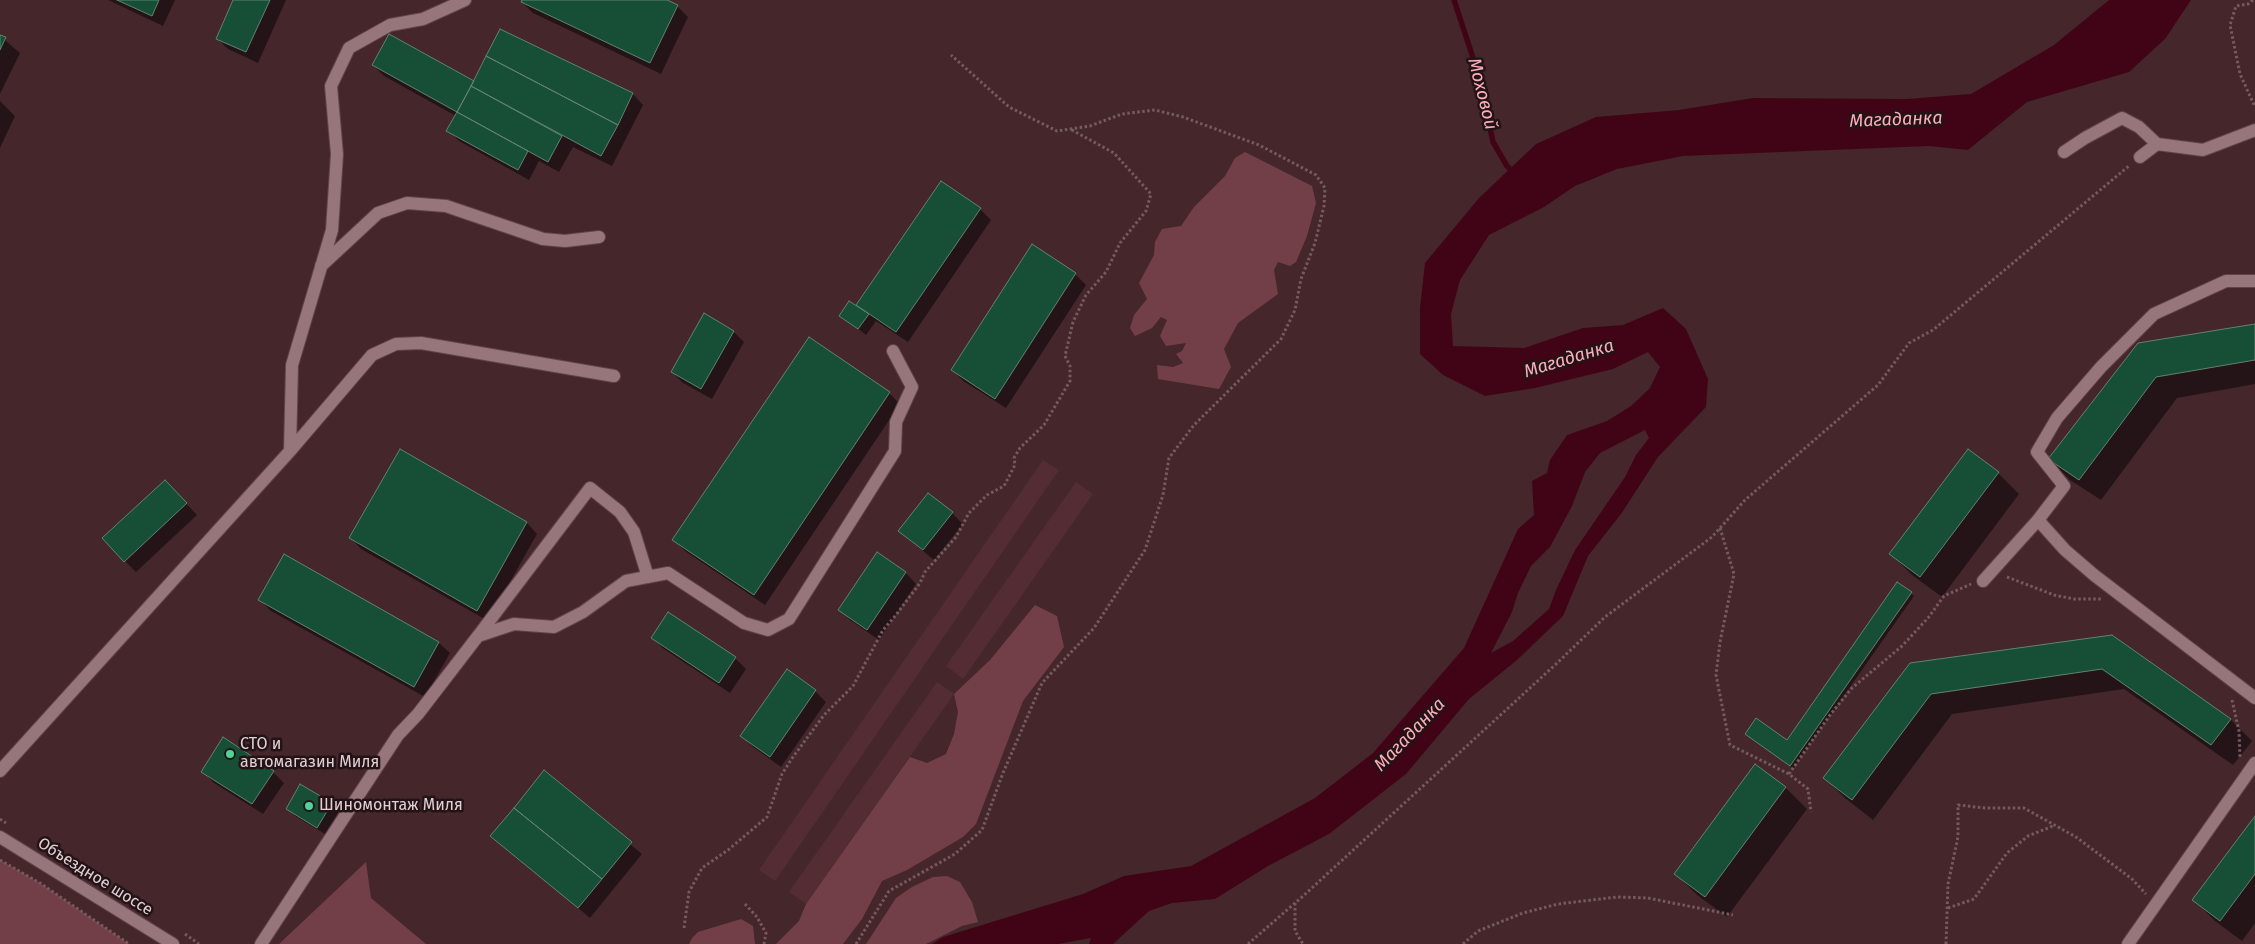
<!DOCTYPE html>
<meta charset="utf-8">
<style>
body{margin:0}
canvas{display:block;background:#44262b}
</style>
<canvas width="2255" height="944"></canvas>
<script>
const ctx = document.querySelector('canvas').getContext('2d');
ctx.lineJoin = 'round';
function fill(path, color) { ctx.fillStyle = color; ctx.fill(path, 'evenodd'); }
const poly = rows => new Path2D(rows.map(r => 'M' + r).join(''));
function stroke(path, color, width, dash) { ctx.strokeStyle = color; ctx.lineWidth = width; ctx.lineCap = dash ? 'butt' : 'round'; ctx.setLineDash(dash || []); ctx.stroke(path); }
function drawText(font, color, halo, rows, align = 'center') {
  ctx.font = font + ' "Fira Sans",sans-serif'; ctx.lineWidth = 5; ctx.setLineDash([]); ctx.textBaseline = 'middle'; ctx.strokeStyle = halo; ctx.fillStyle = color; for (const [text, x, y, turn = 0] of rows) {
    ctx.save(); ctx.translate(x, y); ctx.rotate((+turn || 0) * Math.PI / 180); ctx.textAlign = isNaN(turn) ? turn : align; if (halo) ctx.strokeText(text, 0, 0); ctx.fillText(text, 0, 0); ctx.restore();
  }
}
fill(poly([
 [1043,460,1059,470,775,881,759,870],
 [1076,482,1093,494,963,679,946,666],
 [937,682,954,694,806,904,789,892]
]), '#532d33');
fill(poly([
 [1245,152,1312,186,1316,203,1307,236,1296,262,1290,266,1278,262,1274,270,1278,294,1238,323,1224,349,1231,367,1219,389,1158,379,1157,365,1173,367,1183,363,1176,354,1182,351,1186,343,1166,346,1160,336,1167,320,1161,317,1152,328,1135,336,1130,328,1134,315,1147,299,1139,283,1154,255,1155,242,1162,229,1181,226,1194,207,1225,176,1235,158],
 [1035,605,1057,616,1064,647,1023,701,976,824,963,837,907,870,882,881,862,919,843,944,776,944,799,921,806,904,910,757,927,763,946,754,954,734,958,712,954,694,990,660],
 [0,860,40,883,129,944,0,944],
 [366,862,371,898,426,944,279,944],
 [947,876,960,882,972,902,978,922,962,926,926,944,866,944,896,898,912,887,933,877],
 [741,919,753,926,755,944,689,944,692,938,698,932]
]), '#723f48');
fill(poly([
 [2109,0,2191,0,2165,39,2129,72,2027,102,1968,150,1929,146,1683,156,1617,169,1575,186,1544,207,1489,235,1460,280,1451,314,1453,346,1524,348,1583,328,1623,325,1663,308,1686,329,1708,379,1706,407,1658,457,1621,514,1588,556,1563,616,1517,660,1469,699,1406,774,1329,834,1268,866,1215,899,1172,903,1149,911,1113,944,1089,944,1091,938,1058,944,932,944,943,937,1083,894,1124,876,1191,866,1315,798,1373,753,1464,648,1518,529,1534,515,1532,481,1547,473,1550,460,1567,435,1607,421,1631,406,1650,388,1660,367,1648,352,1613,369,1535,388,1485,396,1443,375,1420,354,1420,308,1425,263,1479,198,1536,144,1596,117,1679,110,1753,98,1907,99,1971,94,2054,45],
 [1645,430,1649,438,1636,455,1625,477,1575,550,1556,590,1549,609,1513,641,1491,653,1512,612,1518,593,1531,566,1550,547,1572,506,1585,472,1600,453]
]), '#410417');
fill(poly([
 [108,0,175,0,163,26],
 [235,0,286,0,258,63,228,49,217,38],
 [523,0,664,0,677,6,688,17,661,74,533,13,522,2],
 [0,36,20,53,0,94],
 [373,65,474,83,633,94,643,105,612,166,573,147,559,172,539,161,529,180,459,141,448,130,456,116,384,76],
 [0,101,15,116,0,148],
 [941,183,980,209,991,220,908,342,876,321,866,335,841,315,856,307],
 [1075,274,1086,285,1006,408,963,381,953,370],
 [2255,325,2255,384,2177,398,2101,500,2070,480,2049,459,2139,345],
 [734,332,744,342,712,399,683,383,672,372],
 [809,339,889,393,900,404,765,605,685,551,674,540],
 [400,451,527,523,537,534,488,621,361,549,351,538],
 [1998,473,2019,494,1942,597,1912,575,1891,554],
 [175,492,197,515,136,572,125,561],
 [952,513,963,524,934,560,899,531],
 [877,554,906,573,916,584,879,640,850,620,839,609],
 [1911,593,1914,596,1793,768,1750,737,1788,741],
 [260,600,439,643,450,653,425,697,271,611],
 [2111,636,2231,720,2252,741,2233,765,2124,689,1952,714,1873,820,1845,798,1824,777,1911,664],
 [653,638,735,658,746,669,730,693,664,649],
 [815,691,826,702,781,767,753,747,742,736],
 [1755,766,1786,788,1807,809,1727,917,1697,895,1676,874],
 [203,772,273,772,284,783,263,814,214,783],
 [544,772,642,854,590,918,492,836],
 [301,786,332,804,339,811,325,834,295,816,288,809],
 [2255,818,2255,923,2242,941,2215,921,2194,900]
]), '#0007');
stroke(poly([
 [1454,0,1479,76,1493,142,1507,166,1514,173]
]), '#410417', 5.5);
const building = poly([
 [117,0,159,0,152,16,117,0],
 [233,0,270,0,246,52,216,39,233,0],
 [522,0,667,0,678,5,650,63,521,2,522,0],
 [500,29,633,93,618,125,486,56,500,29],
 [389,34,474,81,457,112,372,65,389,34],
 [0,35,6,37,0,50,0,35],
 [486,56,618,125,601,156,471,86,486,56],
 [471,86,562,136,548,162,457,112,471,86],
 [457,112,528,151,518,170,446,131,457,112],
 [941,181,981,208,896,332,856,305,941,181],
 [1032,244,1076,273,995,399,951,370,1032,244],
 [849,301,869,314,858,329,839,316,849,301],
 [704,313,734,331,701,389,671,372,704,313],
 [2255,324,2255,360,2156,377,2079,480,2048,459,2138,343,2255,324],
 [809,337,890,392,754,595,672,540,809,337],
 [400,449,527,522,477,611,349,538,400,449],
 [1968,449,1999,472,1920,577,1889,554,1968,449],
 [165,480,187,503,124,562,102,538,165,480],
 [928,493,953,512,923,550,898,531,928,493],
 [877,552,906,572,867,630,838,610,877,552],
 [284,554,439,642,414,687,258,600,284,554],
 [1897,582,1912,592,1790,766,1745,734,1756,718,1787,740,1897,582],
 [668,612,736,657,719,683,651,638,668,612],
 [2112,635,2231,719,2211,745,2102,669,1931,694,1852,800,1823,778,1910,663,2112,635],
 [787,669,816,690,770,757,740,736,787,669],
 [223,737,274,771,252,804,201,772,223,737],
 [1755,764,1786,787,1705,897,1674,874,1755,764],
 [544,770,632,842,602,879,514,808,544,770],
 [300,784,332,803,317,828,286,809,300,784],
 [514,808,602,879,578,908,490,836,514,808],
 [2255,816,2255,874,2220,921,2192,900,2255,816]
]);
fill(building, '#174f36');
stroke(building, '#618271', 1);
const minor = poly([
 [2064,152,2085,138,2122,118,2139,127,2157,144],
 [2140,157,2157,144,2203,150,2255,130],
 [321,266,378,213,407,203,446,206,543,239,565,241,599,237],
 [290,451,292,365,332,230,337,154,331,86,349,48,390,25,423,19,465,0],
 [2038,520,2064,486,2037,452,2057,418,2101,367,2154,314,2226,281,2255,281],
 [1983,581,2038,520,2065,550,2094,575,2255,698],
 [478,636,590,488,620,512,634,532,648,577],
 [0,771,290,451,372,355,396,344,421,343,614,376],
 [0,837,173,944],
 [261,944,398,735,418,714,478,636,514,624,554,627,583,612,626,581,668,573,744,623,768,630,789,619,895,451,896,422,912,387,893,351],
 [2128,944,2255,763]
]);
stroke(minor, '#614449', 14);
stroke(poly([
 [2253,0,2248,4,2236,6,2230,25,2240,74,2255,107],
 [1720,528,1734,574,1720,642,1716,675,1730,745,1789,774,1808,789,1811,812],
 [2007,577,2054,595,2074,599,2102,599],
 [2232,700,2239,731,2240,758],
 [1789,774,1830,715,1852,688,1902,646,1928,618,1944,596,1971,584],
 [0,819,6,823],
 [0,860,40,883,129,944],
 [1295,903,1295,931,1303,944],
 [745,904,757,917,766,933,764,944],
 [1948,908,1974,899,2007,853,2028,836,2053,826],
 [684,928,689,892,702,868,728,850,767,817,782,774,793,757,824,715,853,686,883,630,896,615,920,583,925,572,956,537,969,513,987,495,1004,486,1015,465,1014,458,1020,448,1044,425,1070,381,1070,366,1065,356,1073,322,1086,295,1106,272,1120,243,1146,211,1151,194,1114,153,1070,129],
 [185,934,199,944],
 [856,944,889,891,955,854,982,830,1003,773,1042,683,1094,628,1145,550,1163,495,1169,458,1194,425,1281,339,1295,310,1301,279,1315,243,1324,206,1325,188,1316,175,1259,145,1183,117,1155,110,1122,114,1090,126,1057,131,1009,107,951,55],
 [1248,944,1302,897,1555,665,1605,617,1712,537,1745,500,1878,385,1909,343,1933,330,2130,165],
 [1463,944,1478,931,1523,913,1558,904,1617,897,1648,898,1733,915],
 [1946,944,1948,884,1958,837,1958,805,1985,808,2024,808,2076,837,2132,879,2146,894]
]), '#755a5f', 3, [2.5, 2.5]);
stroke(minor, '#97767b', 12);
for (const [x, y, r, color] of [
 [230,754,5,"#4fd398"],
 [309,806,5,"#4fd398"]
]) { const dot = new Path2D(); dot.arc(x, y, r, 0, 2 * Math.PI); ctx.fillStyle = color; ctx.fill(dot); stroke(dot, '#221416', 2); }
drawText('16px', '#e3cfd1', '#221416', [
 ["СТО и",240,745],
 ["автомагазин Миля",240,763],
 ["Шиномонтаж Миля",319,806]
], 'left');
drawText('16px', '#e3cfd1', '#221416', [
 ["Объездное шоссе",95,877,32]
]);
drawText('italic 18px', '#feacb9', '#221416', [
 ["Моховой",1482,94,76],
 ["Магаданка",1896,120,-2],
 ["Магаданка",1569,359,-17],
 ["Магаданка",1410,735,-46]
]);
</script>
